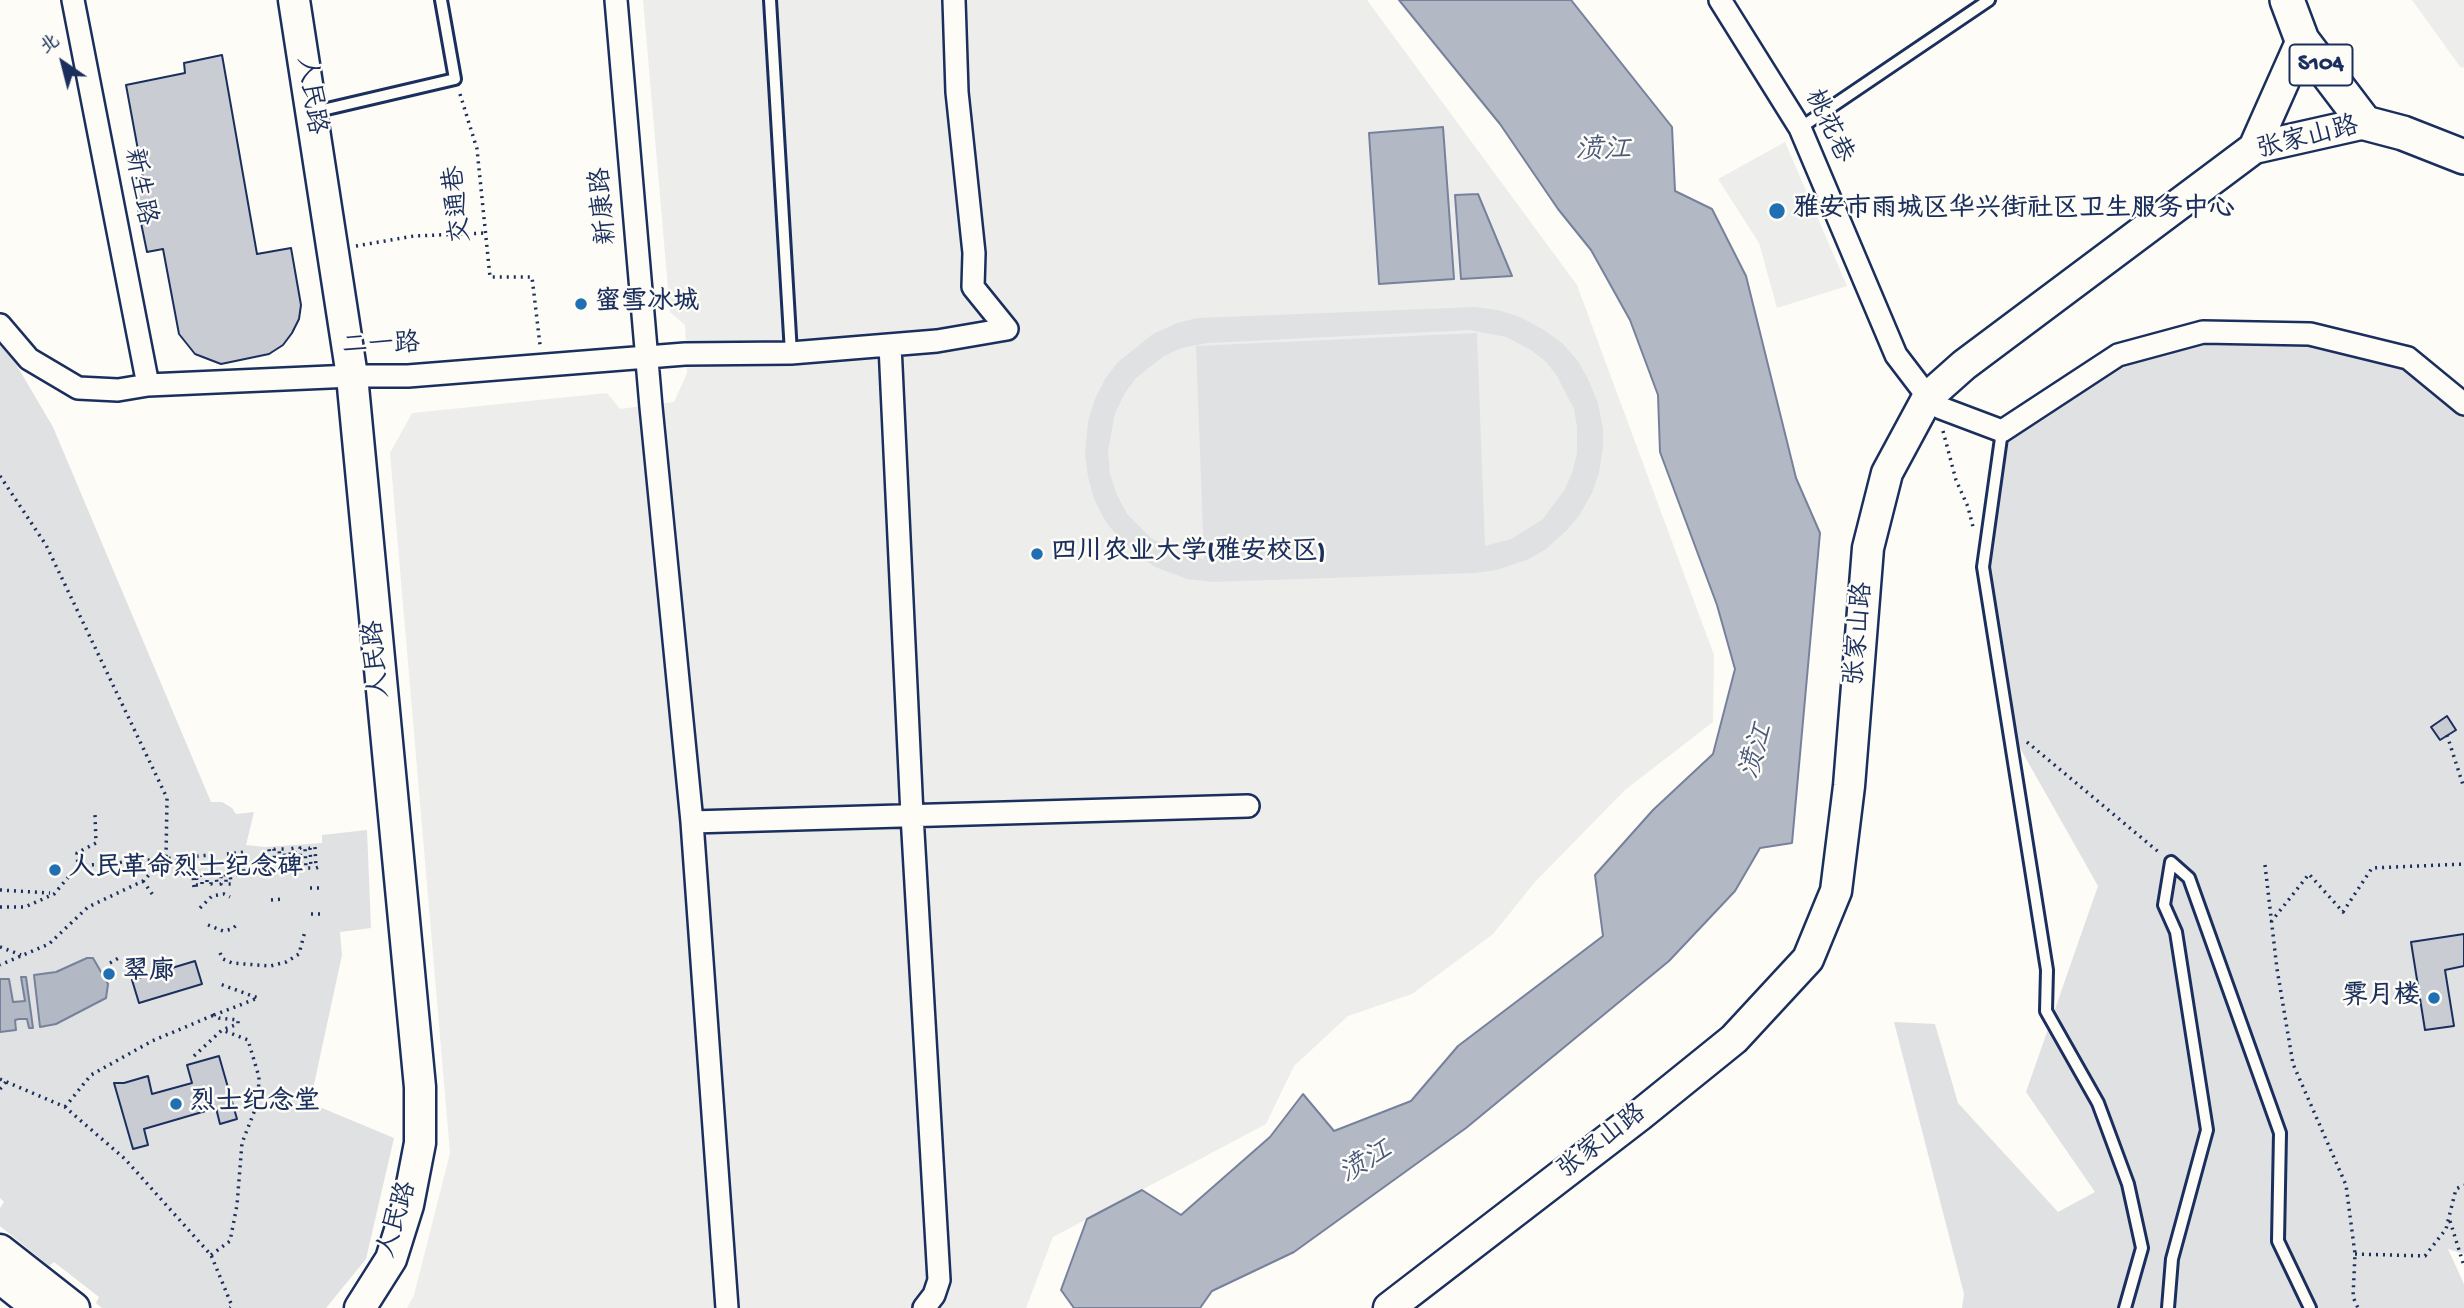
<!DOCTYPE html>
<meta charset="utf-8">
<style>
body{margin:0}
#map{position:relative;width:2464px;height:1308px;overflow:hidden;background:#fdfcf7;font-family:"Gochi Hand","LXGW WenKai TC",sans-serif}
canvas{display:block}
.north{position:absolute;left:28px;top:28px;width:70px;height:70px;-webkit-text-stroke:5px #fdfcf7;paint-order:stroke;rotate:325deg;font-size:19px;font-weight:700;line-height:28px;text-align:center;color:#1b2f5e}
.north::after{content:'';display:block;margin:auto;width:24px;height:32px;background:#1b2f5e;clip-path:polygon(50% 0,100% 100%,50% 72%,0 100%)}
</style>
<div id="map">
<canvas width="2464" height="1308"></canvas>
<div class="north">北</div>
</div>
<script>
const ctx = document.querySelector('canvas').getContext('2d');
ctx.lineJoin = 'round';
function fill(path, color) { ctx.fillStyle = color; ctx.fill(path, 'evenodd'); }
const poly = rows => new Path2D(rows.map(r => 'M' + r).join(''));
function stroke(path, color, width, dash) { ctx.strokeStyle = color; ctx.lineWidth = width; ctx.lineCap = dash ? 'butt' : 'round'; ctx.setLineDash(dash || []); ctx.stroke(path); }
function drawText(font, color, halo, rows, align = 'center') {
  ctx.font = font + ' "Gochi Hand","LXGW WenKai TC",sans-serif'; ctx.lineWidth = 5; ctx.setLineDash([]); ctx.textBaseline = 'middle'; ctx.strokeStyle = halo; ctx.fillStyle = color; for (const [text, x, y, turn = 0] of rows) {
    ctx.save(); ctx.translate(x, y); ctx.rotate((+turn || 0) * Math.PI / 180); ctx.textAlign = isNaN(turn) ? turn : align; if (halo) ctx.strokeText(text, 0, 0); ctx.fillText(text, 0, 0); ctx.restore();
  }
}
fill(poly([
 [643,0,1367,0,1577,285,1714,655,1713,722,1625,790,1535,882,1493,934,1412,994,1348,1016,1294,1066,1266,1124,1053,1237,1026,1308,407,1308,414,1295,450,1153,390,453,412,413,607,393,620,409,674,402,687,373,685,325,670,312],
 [2412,0,2464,0,2464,67,2461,68],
 [1785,142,1847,286,1777,308,1759,243,1718,179]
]), '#edeeec');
fill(poly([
 [1475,307,1498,310,1520,317,1544,330,1562,343,1578,361,1588,379,1598,403,1603,428,1603,448,1599,472,1592,493,1579,516,1566,531,1546,549,1529,559,1497,570,1475,573,1213,582,1187,579,1155,567,1136,554,1119,538,1106,522,1094,499,1088,477,1085,454,1088,422,1094,401,1105,379,1118,362,1153,334,1177,323,1197,318],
 [1470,330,1506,337,1531,350,1546,362,1557,376,1574,409,1577,427,1577,453,1572,473,1565,489,1543,519,1511,539,1485,546,1477,333,1196,346,1204,559,1182,555,1151,538,1127,514,1117,495,1110,474,1108,451,1115,413,1125,393,1136,378,1164,356,1182,348,1208,343],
 [2203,332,2310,334,2408,358,2464,404,2464,1254,2448,1249,2464,1284,2464,1308,1962,1308,1964,1294,1894,1022,1935,1024,1958,1103,2058,1212,2095,1192,2026,1092,2098,886,2007,725,1983,567,2002,431,2118,355],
 [0,337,53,427,211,802,222,802,232,808,236,814,254,812,246,845,266,847,322,843,322,835,367,830,371,928,340,932,342,955,310,1103,394,1138,366,1259,326,1308,102,1308,96,1303,99,1297,54,1262,49,1266,0,1226,0,1208,4,1202,0,1198]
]), '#e0e1e3');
const water = poly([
 [1399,0,1571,0,1672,127,1675,191,1712,209,1746,276,1796,478,1820,533,1792,843,1760,848,1735,891,1669,961,1466,1128,1294,1252,1212,1291,1200,1308,1074,1308,1061,1290,1087,1219,1142,1190,1181,1215,1270,1137,1303,1094,1334,1131,1411,1101,1458,1046,1603,936,1595,875,1653,810,1713,754,1735,669,1717,605,1660,452,1658,395,1630,320,1591,250,1558,209,1500,124,1399,0],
 [1443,127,1454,279,1379,284,1369,133,1443,127],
 [1478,194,1512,276,1461,279,1455,195,1478,194],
 [87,958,93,958,108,984,106,998,56,1024,40,1027,34,975,56,972,87,958],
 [21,977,26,977,33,1028,29,1028,27,1019,19,1019,15,1020,16,1030,0,1032,0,979,9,979,13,1002,25,1001,21,977]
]);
fill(water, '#b3b8c5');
stroke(water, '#76819c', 2);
const building = poly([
 [222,55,257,254,291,248,301,305,299,319,292,333,283,345,269,354,221,364,195,354,179,334,163,249,147,252,132,179,143,177,126,85,185,73,184,63,222,55],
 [2447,716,2456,730,2440,740,2431,727,2447,716],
 [2464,934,2464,966,2445,970,2454,1026,2425,1030,2411,942,2464,934],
 [195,961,202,984,139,1003,132,980,195,961],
 [219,1056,237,1119,220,1124,216,1108,144,1129,148,1145,133,1149,114,1083,124,1083,148,1076,152,1094,192,1083,187,1065,219,1056]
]);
fill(building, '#c9ccd3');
stroke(building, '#1b2f5e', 2);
const lane = poly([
 [770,0,791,353],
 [314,112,455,79,441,0],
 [1800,128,1989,0],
 [2002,431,1983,567,2047,970,2046,1011,2098,1103,2128,1184,2142,1248,2125,1308],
 [2168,1308,2172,1259,2207,1130,2176,932,2164,905,2171,862,2189,878,2280,1133,2278,1241,2310,1308]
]);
const street = poly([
 [73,0,148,385],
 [616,0,651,407,692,822,727,1308],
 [1720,0,1800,128,1896,355,1928,397,1941,408,2002,431,2118,355,2203,332,2310,334,2408,358,2464,404],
 [0,325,29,359,78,388,118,390,148,385,352,376,408,376,685,354,791,353,937,341,1007,329,973,287,974,253,957,92,954,0],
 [890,345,912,815,939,1280,934,1295,924,1308],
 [692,822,1248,806]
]);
const secondary = poly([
 [294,0,352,376,420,1087,420,1143,408,1205,391,1259,360,1308],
 [2254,148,2302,40],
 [0,1250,74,1308],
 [0,1278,38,1308],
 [1389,1308,1640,1115,1734,1039,1808,959,1836,891,1849,786,1868,548,1887,473,1928,397,1964,365,2254,148,2365,123]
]);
const primary = poly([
 [2287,0,2302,40,2365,123,2403,133,2464,157]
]);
stroke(lane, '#1b2f5e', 16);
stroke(street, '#1b2f5e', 26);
stroke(secondary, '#1b2f5e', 35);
stroke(primary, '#1b2f5e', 38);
stroke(poly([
 [460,94,477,149,490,277,532,277,540,345],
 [356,246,414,236,486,233],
 [1943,431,1956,480,1968,507,1973,527],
 [0,476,46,545,167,798,166,858,143,881,88,907,49,944,0,965],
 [2447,735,2464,788],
 [2027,742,2161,854],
 [227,854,246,852],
 [2265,865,2277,969,2293,1064,2346,1185,2355,1254,2353,1297,2358,1308],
 [78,866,211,855],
 [268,870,271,869,269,849,274,849,275,869,281,869,279,849,284,849,286,869,291,869,290,849,295,848,296,869,301,868,300,848,305,848,306,868,311,868,310,848,315,847,316,868,319,867],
 [143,881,155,898],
 [194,887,193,874,197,874,196,885,202,885,202,874,207,874,207,883,211,884,211,874,216,874,217,884,221,884,221,874,226,875,226,884,231,884,229,860,234,859,235,875,240,875,239,859,243,858,244,875,249,876],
 [310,888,320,888],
 [0,890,50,893],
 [271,900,284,899],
 [0,907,25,907,54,894,78,866,77,853,96,843,95,815],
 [200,908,212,896,224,894,230,897],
 [311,914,321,914],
 [2271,922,2309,874,2343,912,2372,868,2464,864],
 [208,925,223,931,232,929,239,923],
 [0,947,21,955],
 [220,953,223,959,232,963,270,966,286,962,299,954,305,931],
 [110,963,122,956],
 [194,1056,222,1030,238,1024,238,1020,219,1018,214,1015,258,998,220,984],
 [0,1079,65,1107,125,1159,211,1255,232,1306,230,1308],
 [0,1089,6,1082],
 [65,1107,91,1075,152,1041,214,1015],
 [2450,1221,2464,1266],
 [2355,1254,2425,1256,2446,1229,2456,1189,2464,1185],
 [211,1255,230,1241,237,1205,242,1143,258,1102,259,1077,248,1040,222,1030]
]), '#1b2f5e', 3.5, [2, 5]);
stroke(lane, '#fdfcf7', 10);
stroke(street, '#fdfcf7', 21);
stroke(secondary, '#fdfcf7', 30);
stroke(primary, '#fdfcf7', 33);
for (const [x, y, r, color] of [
 [1777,211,9,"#1f6fb2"],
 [581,304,7,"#1f6fb2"],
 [1037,554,7,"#1f6fb2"],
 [55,870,7,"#1f6fb2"],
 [109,974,7,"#1f6fb2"],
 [2434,998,7,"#1f6fb2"],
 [176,1104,7,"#1f6fb2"]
]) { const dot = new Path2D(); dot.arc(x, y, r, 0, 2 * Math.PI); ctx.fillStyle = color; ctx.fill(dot); stroke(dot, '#fdfcf7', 2.5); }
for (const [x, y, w] of [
 [2321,65,63]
]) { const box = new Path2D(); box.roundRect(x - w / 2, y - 20.5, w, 41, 5); ctx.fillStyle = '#fdfcf7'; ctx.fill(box); stroke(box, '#1b2f5e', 2); }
drawText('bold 24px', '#1b2f5e', null, [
 ["S104",2321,65]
]);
drawText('26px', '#1b2f5e', '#fdfcf7', [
 ["人民路",309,96,81],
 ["桃花巷",1827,127,64],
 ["张家山路",2308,140,-14],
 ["新生路",138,187,79],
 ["交通巷",460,204,-96],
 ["新康路",606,206,-95],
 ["二一路",381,347,-2],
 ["张家山路",1861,634,-85],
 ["人民路",379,659,-95],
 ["张家山路",1603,1143,-38],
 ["人民路",399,1220,-73]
]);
drawText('bold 26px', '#1b2f5e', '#fdfcf7', [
 ["雅安市雨城区华兴街社区卫生服务中心",1793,211],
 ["蜜雪冰城",595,304],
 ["四川农业大学(雅安校区)",1051,554],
 ["人民革命烈士纪念碑",69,870],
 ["翠廊",123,974],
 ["霁月楼",2420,998,"right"],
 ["烈士纪念堂",190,1104]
], 'left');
drawText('italic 28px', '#49587d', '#fdfcf7', [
 ["𣸣江",1603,153],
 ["𣸣江",1759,752,-73],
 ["𣸣江",1367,1164,-31]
]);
</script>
